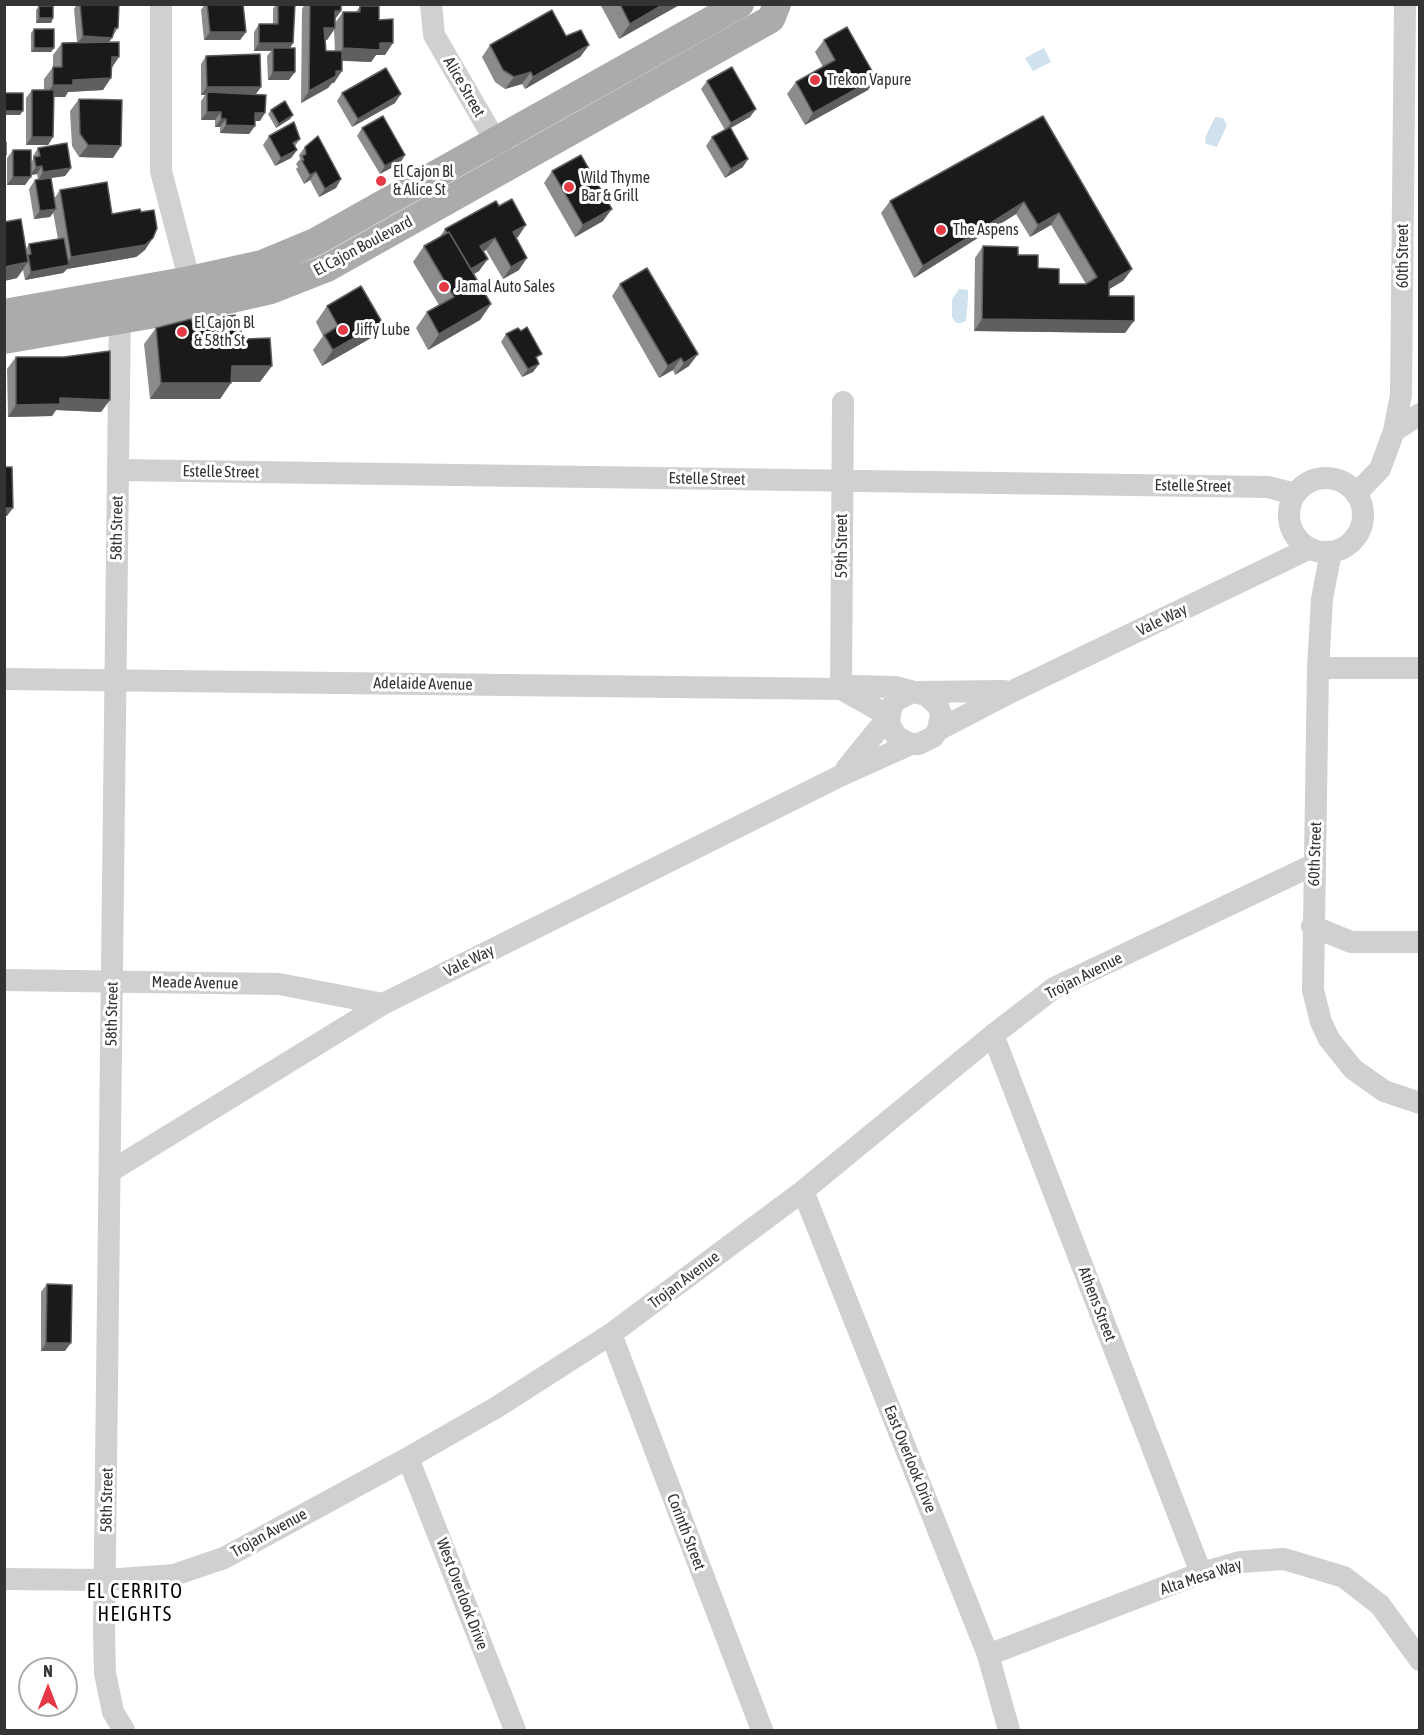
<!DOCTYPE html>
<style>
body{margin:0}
#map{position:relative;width:1424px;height:1735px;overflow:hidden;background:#fff;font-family:"Asap Condensed",sans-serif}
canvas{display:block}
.frame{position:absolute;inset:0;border:6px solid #333;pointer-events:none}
.north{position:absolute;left:18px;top:1657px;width:60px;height:60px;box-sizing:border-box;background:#fff;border:2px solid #adadad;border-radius:50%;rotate:0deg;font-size:16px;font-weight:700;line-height:24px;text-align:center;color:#333}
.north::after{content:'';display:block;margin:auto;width:21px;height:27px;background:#e63946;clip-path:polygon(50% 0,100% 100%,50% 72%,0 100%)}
</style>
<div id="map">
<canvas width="1424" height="1735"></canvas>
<div class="frame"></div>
<div class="north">N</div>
</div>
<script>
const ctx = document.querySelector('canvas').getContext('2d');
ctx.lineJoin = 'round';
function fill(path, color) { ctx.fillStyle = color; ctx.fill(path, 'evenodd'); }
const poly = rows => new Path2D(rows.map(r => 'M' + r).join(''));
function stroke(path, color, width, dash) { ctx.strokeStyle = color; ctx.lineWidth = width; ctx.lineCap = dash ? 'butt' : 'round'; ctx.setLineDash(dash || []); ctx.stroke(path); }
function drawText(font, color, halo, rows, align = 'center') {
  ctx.font = font + ' "Asap Condensed",sans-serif'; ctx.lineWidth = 6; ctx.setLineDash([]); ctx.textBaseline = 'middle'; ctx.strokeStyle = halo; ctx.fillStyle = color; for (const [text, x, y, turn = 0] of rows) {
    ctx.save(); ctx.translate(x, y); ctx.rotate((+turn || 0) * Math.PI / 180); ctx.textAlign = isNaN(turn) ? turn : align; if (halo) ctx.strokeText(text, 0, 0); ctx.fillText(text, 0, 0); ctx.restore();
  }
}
fill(poly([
 [1044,48,1051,62,1033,71,1025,58],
 [1215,117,1223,118,1227,125,1217,147,1206,144,1205,138],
 [959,289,968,290,968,298,966,321,961,323,956,323,952,317,952,300]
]), '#cfe2ee');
stroke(poly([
 [161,4,161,171,193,294],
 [431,4,434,35,503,154],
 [120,305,104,1632,105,1673,113,1712,124,1730],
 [1394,431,1420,414],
 [118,470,1268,487,1295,494],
 '1289 515a37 37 0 1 1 74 0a37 37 0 1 1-74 0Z',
 [1356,494,1380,469,1394,431,1401,395,1405,4],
 [1331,552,1322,599,1318,668,1313,990,1321,1022,1329,1039,1353,1069,1384,1091,1420,1103],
 [1318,668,1420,668],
 [4,679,841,689,852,686,895,687,926,695,938,706,941,714,938,730,933,737,919,744,911,744,897,737,889,724,891,708,895,701,910,693],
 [841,689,843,402],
 [841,689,889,716,846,769],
 [918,692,1004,691],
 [938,730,1015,690,1308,549],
 [1312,926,1351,942,1420,942],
 [4,980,279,984,383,1004],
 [993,1035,1201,1573],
 [111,1171,383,1004,842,775,911,744],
 [803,1191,988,1655,1009,1730],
 [611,1334,762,1730],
 [408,1458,515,1730],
 [4,1579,106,1580,174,1575,224,1558,408,1458,497,1407,611,1334,803,1191,993,1035,1054,988,1315,864],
 [988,1655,1201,1573,1240,1562,1284,1559,1344,1577,1380,1605,1420,1660]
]), '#d0d0d0', 22);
stroke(poly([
 [4,313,190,280,262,264,315,242,740,4],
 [4,340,196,307,271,290,327,268,771,19,777,4]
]), '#ababab', 28);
fill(poly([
 [29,4,47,4,46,6,53,18,51,23,36,23,36,10,39,6,29,6],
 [77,4,119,4,118,28,109,42,111,68,103,90,68,92,65,97,54,97,53,137,48,145,26,145,26,98,32,90,44,90,44,79,53,67,53,55,62,43,77,42,74,9],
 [205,4,243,4,246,32,240,40,204,40,201,10],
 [276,4,295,4,293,43,290,48,289,80,268,80,267,56,271,51,254,51,254,32,259,24,273,24,273,9],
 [305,4,351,4,341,5,341,11,335,19,335,23,343,12,356,12,360,6,379,20,385,55,376,55,371,62,342,61,334,83,332,83,328,88,301,103,302,9],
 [334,30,335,51,326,51,325,40,327,40],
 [600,4,681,4,619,39],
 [34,29,54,48,51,52,31,52,31,33],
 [566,36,589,45,580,57,525,89,522,84,505,89,495,82,482,57,490,45],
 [824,40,868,90,805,125,787,94,796,82,823,67,815,52],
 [206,56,261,87,255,95,260,121,255,121,255,126,249,134,220,133,220,127,215,127,215,120,201,120,201,101,205,95,201,95,201,64],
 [707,81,750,117,731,128,743,167,725,178,706,146,712,137,725,130,701,89],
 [342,93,395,103,352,127,337,101],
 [79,99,113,158,79,157,72,146,70,111],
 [271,110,293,115,290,119,276,128,268,114],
 [1043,116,1132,269,1123,281,1109,289,1109,296,1125,333,974,331,975,258,983,246,1018,255,1038,268,1059,284,1086,284,1051,225,1030,237,1016,214,914,278,881,213,890,201],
 [362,128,405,155,400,163,380,174,357,136],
 [269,136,300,139,295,146,297,150,291,158,275,166,263,145],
 [305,147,341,179,336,188,319,197,310,180,304,184,296,169,298,167,296,164,300,159,299,155],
 [38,148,71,168,65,176,48,178,54,199,60,190,112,214,145,250,136,257,67,269,63,273,25,280,23,270,17,278,4,281,4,222,26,249,29,244,58,239,53,212,50,217,34,219,29,189,35,180,38,180,37,174,31,175,25,185,7,185,7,158,13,150,31,163,33,159,33,156],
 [552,171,603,221,575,237,544,183],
 [445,229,518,237,516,238,519,270,503,279,486,250,484,251,479,271,474,274,491,304,480,320,428,350,416,328,427,312,439,305,413,262,424,246,439,238],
 [620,284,689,366,675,375,673,370,659,378,612,296],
 [327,306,371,338,322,366,313,350,323,336,316,322],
 [222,317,260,382,231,382,220,399,150,399,144,344,156,328,218,322],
 [506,334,538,360,539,364,533,372,522,377,501,342],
 [16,357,101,412,56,410,52,416,8,417,7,369],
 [47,1284,65,1351,41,1351,41,1292]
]), '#8c8c8c');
fill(poly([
 [31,4,47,4,46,6,29,6],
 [250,4,271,4,270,6,249,6],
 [664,4,681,4,619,39,630,24],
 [335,11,341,11,332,23],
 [39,18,53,18,51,23,36,23],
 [324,28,335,28,327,40,315,40],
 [210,32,246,32,240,40,204,40],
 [83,36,112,38,106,46,77,44],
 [259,43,293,43,288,51,273,48,271,51,254,51],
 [380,43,393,43,385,55,376,55,371,62,335,60,343,48],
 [589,45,580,57,525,89,533,77],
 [34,48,54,48,51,52,31,52],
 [112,57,119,57,111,69],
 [336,71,342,71,334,83,332,83,328,88,301,103,309,91],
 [273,72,295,72,289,80,268,80],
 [531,72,522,84,505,89,514,77],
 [111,78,103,90,68,92,65,97,44,97,53,85,73,80],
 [876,78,868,90,805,125,813,113],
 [207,87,261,87,255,95,207,92,205,95,201,95],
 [401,94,395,103,352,127,358,119],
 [756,109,750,117,725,131,731,123],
 [4,111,23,111,20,115,4,115],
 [207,112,221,112,215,120,201,120],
 [255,113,265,113,260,121,249,121],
 [293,115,290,119,276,128,279,124],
 [221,119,226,119,220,127,215,127],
 [226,125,255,126,249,134,220,133],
 [32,137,53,137,48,145,26,145],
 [88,145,121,146,113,158,79,157],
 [297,150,291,158,275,166,281,158],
 [405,155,400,163,380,174,385,166],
 [748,159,743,167,725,178,731,169],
 [42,166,37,174,30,175,36,167],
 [71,168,65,176,38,180,43,172],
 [316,172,310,180,304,184,310,175],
 [13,177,31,177,25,185,7,185],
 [341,179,336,188,319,197,325,189],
 [1024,202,1016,214,914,278,923,266],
 [56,209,50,217,34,219,40,211],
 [612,209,603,221,575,237,583,225],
 [1059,213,1051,225,1030,237,1038,225],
 [526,225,518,237,504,244,513,232],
 [153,238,145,250,136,257,67,269,63,273,25,280,31,272,65,266,71,257],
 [495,238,486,250,472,258,480,246],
 [527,258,519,270,503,279,511,267],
 [488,259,479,271,459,282,468,270],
 [28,262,17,278,4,281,4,267],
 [1132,269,1123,281,1101,294,1109,282],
 [491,304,480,320,428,350,439,334],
 [982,319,1134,321,1125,333,974,331],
 [382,322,371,338,322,366,333,350],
 [698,354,689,366,675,375,684,363],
 [681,358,673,370,659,378,668,366],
 [539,364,533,372,522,377,528,369],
 [232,366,272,366,260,382,221,382],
 [161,383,231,383,220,399,150,399],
 [60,398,110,400,101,412,56,410,52,416,8,417,16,405],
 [4,508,13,508,7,516,4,516],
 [46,1343,71,1343,65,1351,41,1351]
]), '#5f5f5f');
const building = poly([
 [80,4,119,4,118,28,115,28,112,38,83,36,80,4],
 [207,4,243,4,246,32,210,32,207,4],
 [278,4,295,4,293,43,259,43,259,24,278,24,278,4],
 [310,4,341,4,341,11,335,11,335,28,324,28,326,51,342,51,342,71,336,71,336,76,309,91,310,4],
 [620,4,664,4,630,24,620,4],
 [39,6,53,6,53,18,39,18,39,6],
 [360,6,379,6,379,20,393,19,393,43,380,43,380,50,343,48,343,12,360,12,360,6],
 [552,10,566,36,581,30,589,45,533,77,531,72,514,77,503,70,490,45,552,10],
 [847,27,876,78,813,113,796,82,835,60,824,40,847,27],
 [34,29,54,29,54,48,34,48,34,29],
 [119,42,119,57,112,57,111,78,73,80,73,85,53,85,53,67,62,67,62,43,119,42],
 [4,47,5,47,5,66,4,66,4,47],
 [273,48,295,48,295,72,273,72,273,48],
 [260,54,261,87,207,87,206,56,260,54],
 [732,67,756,109,731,123,707,81,732,67],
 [386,68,401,94,358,119,342,93,386,68],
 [32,90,54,90,53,137,32,137,32,90],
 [207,92,266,95,265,113,255,113,255,126,226,125,226,119,221,119,221,112,207,112,207,92],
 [4,93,23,93,23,111,4,111,4,93],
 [79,99,122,100,121,146,88,145,80,134,79,99],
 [285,101,293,115,279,124,271,110,285,101],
 [383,116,405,155,385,166,362,128,383,116],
 [1043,116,1132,269,1109,282,1109,296,1134,296,1134,321,982,319,983,246,1018,247,1018,255,1038,255,1038,268,1059,269,1059,284,1086,284,1097,277,1059,213,1038,225,1024,202,923,266,890,201,1043,116],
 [294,122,300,139,293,143,297,150,281,158,269,136,294,122],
 [730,127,748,159,731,169,712,137,730,127],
 [318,136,341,179,325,189,316,172,310,175,302,161,304,160,302,156,306,154,305,147,318,136],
 [4,142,6,142,6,155,4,155,4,142],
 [67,143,71,168,43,172,42,166,36,167,34,157,40,156,38,148,67,143],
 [13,150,31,150,31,177,13,177,13,150],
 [581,155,612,209,583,225,552,171,581,155],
 [51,178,56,209,40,211,35,180,51,178],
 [107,182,112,214,140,209,141,212,154,210,157,228,153,238,145,245,71,257,60,190,107,182],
 [512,199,526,225,513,232,527,258,511,267,495,238,480,246,488,259,471,269,449,232,447,233,445,229,496,201,499,206,512,199],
 [21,219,28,262,4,267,4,222,21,219],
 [449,232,491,304,439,334,427,312,454,297,424,246,449,232],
 [64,238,69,265,31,272,28,255,31,254,29,244,64,238],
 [647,268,698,354,684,363,681,358,668,366,620,284,647,268],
 [361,286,382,322,333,350,324,335,338,326,327,306,361,286],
 [235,315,244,339,270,338,272,366,232,366,231,383,161,383,156,328,191,319,193,324,218,322,222,317,235,315],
 [527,327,542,354,536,357,539,364,528,369,506,334,518,328,521,331,527,327],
 [110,351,110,400,60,398,60,404,16,405,16,357,64,357,110,351],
 [4,467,12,467,13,508,4,508,4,467],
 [47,1284,72,1285,71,1343,46,1343,47,1284]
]);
fill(building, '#1a1a1a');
stroke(building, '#5f5f5f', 1.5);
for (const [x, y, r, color] of [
 [815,80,6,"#e63946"],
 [381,181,6,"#e63946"],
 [569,187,6,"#e63946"],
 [941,230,6,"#e63946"],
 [444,287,6,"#e63946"],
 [343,330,6,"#e63946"],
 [182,332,6,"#e63946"]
]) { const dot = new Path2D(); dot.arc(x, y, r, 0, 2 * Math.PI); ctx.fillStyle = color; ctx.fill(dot); stroke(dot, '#fff', 2); }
drawText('16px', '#333', '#fff', [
 ["Trekon Vapure",827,80],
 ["El Cajon Bl",393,172],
 ["& Alice St",393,190],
 ["Wild Thyme",581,178],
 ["Bar & Grill",581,196],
 ["The Aspens",953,230],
 ["Jamal Auto Sales",456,287],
 ["El Cajon Bl",194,323],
 ["& 58th St",194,341],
 ["Jiffy Lube",355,330]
], 'left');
drawText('16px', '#333', '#fff', [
 ["Alice Street",464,87,60],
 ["El Cajon Boulevard",363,246,-28],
 ["60th Street",1403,256,-90],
 ["Estelle Street",221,472,1],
 ["Estelle Street",707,479,1],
 ["Estelle Street",1193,486,1],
 ["58th Street",117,528,-89],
 ["59th Street",842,546,-90],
 ["Vale Way",1162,620,-26],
 ["Adelaide Avenue",423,684,1],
 ["60th Street",1315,854,-88],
 ["Vale Way",469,961,-26],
 ["Trojan Avenue",1084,976,-27],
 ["Meade Avenue",195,983,1],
 ["58th Street",112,1014,-89],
 ["Trojan Avenue",684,1280,-37],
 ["Athens Street",1097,1304,69],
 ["East Overlook Drive",910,1459,68],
 ["58th Street",107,1500,-89],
 ["Corinth Street",686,1532,69],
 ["Trojan Avenue",269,1533,-29],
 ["Alta Mesa Way",1201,1577,-18],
 ["West Overlook Drive",462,1594,69]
]);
ctx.letterSpacing = '1.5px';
drawText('20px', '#000', '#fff', [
 ["EL CERRITO",135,1592],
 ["HEIGHTS",135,1615]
]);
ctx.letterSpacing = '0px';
</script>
